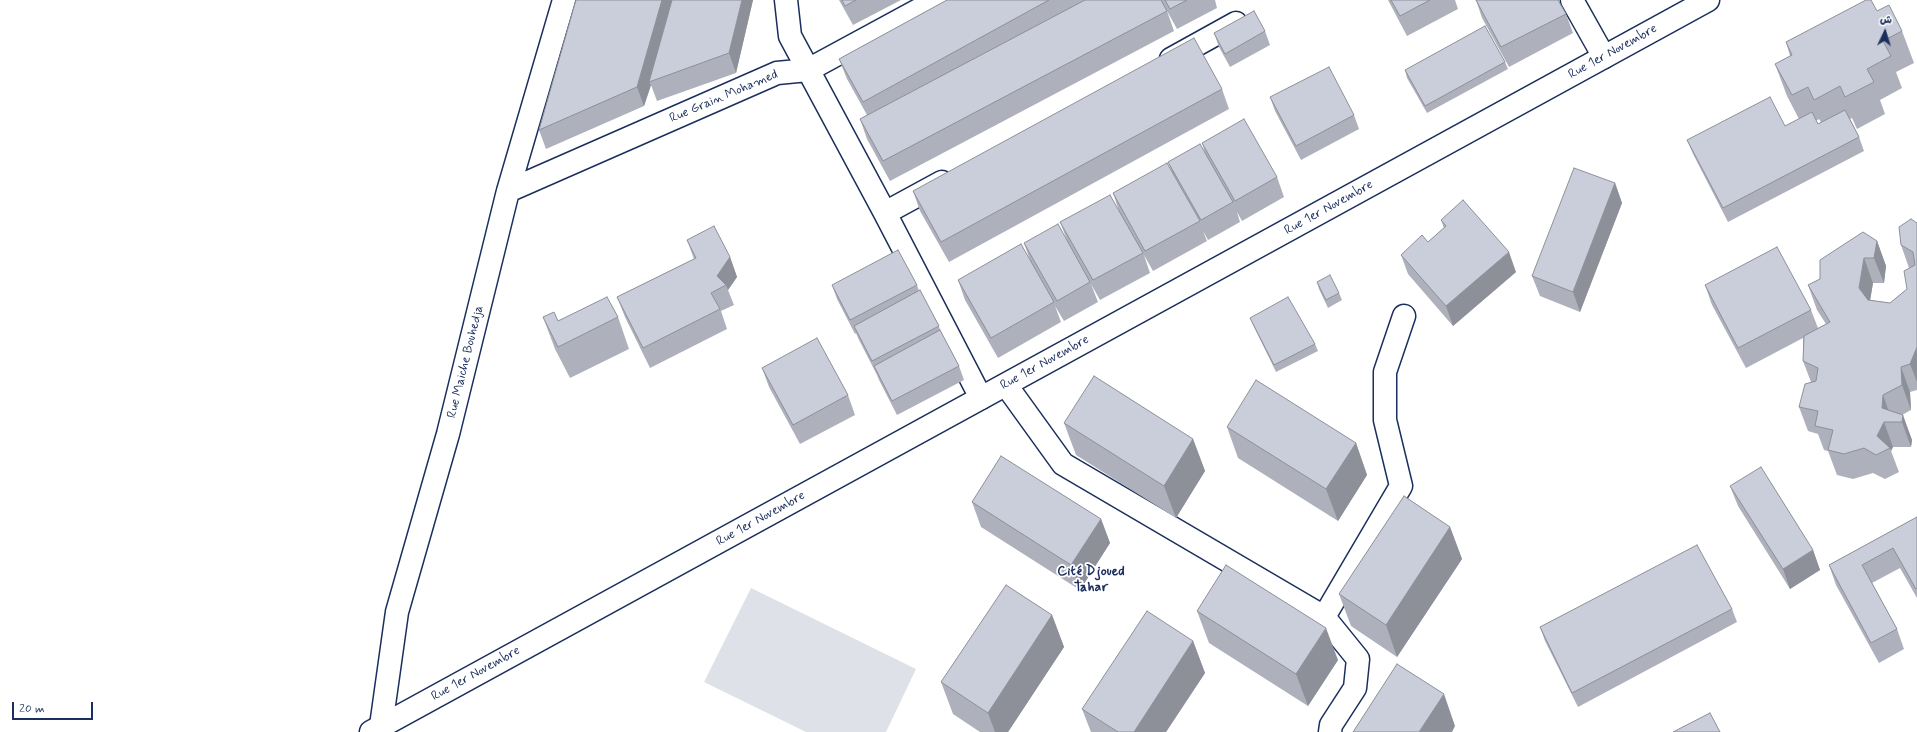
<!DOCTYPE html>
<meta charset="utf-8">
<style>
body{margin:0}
#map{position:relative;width:1917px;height:732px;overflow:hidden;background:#fff;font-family:Mynerve,"Playpen Sans Arabic",sans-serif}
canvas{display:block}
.north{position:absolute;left:1865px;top:12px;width:40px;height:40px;-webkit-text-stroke:3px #fff;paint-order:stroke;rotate:4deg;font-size:11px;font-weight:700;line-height:16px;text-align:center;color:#1b2f5e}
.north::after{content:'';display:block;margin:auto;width:14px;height:18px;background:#1b2f5e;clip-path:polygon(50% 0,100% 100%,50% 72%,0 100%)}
.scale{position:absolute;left:12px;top:702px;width:81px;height:18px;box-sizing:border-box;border:2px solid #1b2f5e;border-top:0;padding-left:5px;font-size:12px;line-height:14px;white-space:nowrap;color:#1b2f5e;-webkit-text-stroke:3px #fff;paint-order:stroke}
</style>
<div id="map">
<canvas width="1917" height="732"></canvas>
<div class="north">ش</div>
<div class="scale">20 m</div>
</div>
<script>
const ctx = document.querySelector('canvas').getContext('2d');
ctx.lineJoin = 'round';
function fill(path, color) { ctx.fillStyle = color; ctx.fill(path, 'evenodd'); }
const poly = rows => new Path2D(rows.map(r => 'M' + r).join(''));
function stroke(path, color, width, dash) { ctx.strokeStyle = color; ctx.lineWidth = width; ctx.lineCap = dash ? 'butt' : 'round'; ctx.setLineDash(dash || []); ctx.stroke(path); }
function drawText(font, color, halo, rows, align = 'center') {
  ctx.font = font + ' Mynerve,sans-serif'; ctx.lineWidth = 3.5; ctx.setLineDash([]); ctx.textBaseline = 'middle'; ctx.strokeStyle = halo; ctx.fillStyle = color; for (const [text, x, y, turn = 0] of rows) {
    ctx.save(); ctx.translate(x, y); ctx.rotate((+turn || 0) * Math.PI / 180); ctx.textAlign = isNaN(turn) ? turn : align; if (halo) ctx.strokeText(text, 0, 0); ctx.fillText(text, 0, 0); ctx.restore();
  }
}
fill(poly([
 [751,588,916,669,886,732,806,732,704,682]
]), '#dee1e7');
const minor = poly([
 [786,0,790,36,885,213,981,398],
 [1572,0,1604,57],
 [1171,59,1236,23],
 [508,191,777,73,808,70,937,0],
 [885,213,942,182],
 [1006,385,1063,464,1324,617,1358,659,1355,688,1331,725,1330,732],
 [1324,617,1401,486,1385,420,1385,372,1404,316],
 [381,726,397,612,448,434,508,191,564,0]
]);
const primary = poly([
 [371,732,1708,0]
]);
stroke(minor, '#1b2f5e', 25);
stroke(primary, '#1b2f5e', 25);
stroke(minor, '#fff', 22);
stroke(primary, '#fff', 22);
fill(poly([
 [576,0,753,0,736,73,657,101,651,85,644,106,546,149,539,130],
 [839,0,901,0,853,25],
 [947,0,1161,0,1167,11,1174,31,890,181,867,139,860,119,867,115,847,79,839,59],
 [1161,0,1215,0,1217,8,1177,29],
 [1388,0,1455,0,1458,9,1407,36],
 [1476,0,1558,0,1566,14,1573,33,1509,67,1482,18],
 [1877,11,1902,31,1914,63,1896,72,1902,88,1880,100,1885,114,1857,129,1852,118,1850,119,1859,137,1864,151,1728,222,1693,154,1687,140,1785,126,1799,119,1787,96,1775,64,1790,56,1786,42],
 [1819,119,1821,122,1818,124,1816,121],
 [1265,31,1270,45,1230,67,1219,47,1214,33],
 [1505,62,1508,69,1427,113,1407,78,1405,70],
 [1222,89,1229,109,949,262,920,211,913,191],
 [1270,97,1354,115,1359,129,1301,160,1275,111],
 [1202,143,1277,177,1284,197,1242,221,1237,212,1240,222,1208,240,1203,231,1207,241,1153,271,1144,255,1150,273,1100,300,1091,284,1098,302,1064,321,1055,306,1061,322,998,358,965,300,958,280,1030,260,1024,243,1067,240,1060,222,1119,211,1113,193,1172,172,1168,162,1205,153],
 [1615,183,1622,203,1580,312,1540,296,1532,276],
 [1441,220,1516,272,1453,326,1408,274,1401,255,1428,242,1444,228],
 [1917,223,1917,390,1910,392,1911,410,1902,415,1912,440,1911,447,1893,447,1891,451,1899,472,1885,479,1873,473,1853,479,1837,475,1828,451,1824,450,1818,434,1808,431,1799,407,1811,382,1803,361,1803,338,1746,368,1712,305,1705,285,1811,310,1818,328,1826,324,1817,310,1808,285,1820,279,1877,241,1886,266,1884,283,1873,283,1870,300,1890,303,1907,289,1909,268,1901,245],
 [687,240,730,257,737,277,728,290,734,305,721,311,727,329,650,368,625,317,617,297,694,259],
 [1317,282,1339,293,1342,300,1328,308,1319,289],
 [832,285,917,285,919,291,939,326,940,330,959,366,964,380,897,415,879,380,877,375,859,340,856,333,855,334,837,299],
 [543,317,558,321,618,317,629,349,570,378,555,349],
 [1250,318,1315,344,1318,351,1276,372,1253,325],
 [762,368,848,395,855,415,800,444,769,387],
 [1064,423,1193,439,1205,471,1176,518,1076,455],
 [1227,427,1356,443,1367,475,1338,521,1238,458],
 [1730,486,1813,550,1820,570,1790,589,1738,506],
 [972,502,1101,519,1110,543,1080,590,981,527],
 [1917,517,1917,598,1900,568,1872,583,1897,629,1904,649,1879,663,1836,585,1829,565],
 [1450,527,1462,559,1397,657,1351,626,1339,594],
 [1732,609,1737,622,1578,707,1545,641,1540,627],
 [1197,611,1338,660,1308,706,1209,643],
 [1052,615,1064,647,1008,732,980,732,953,714,941,682],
 [1193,641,1205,673,1166,732,1091,732,1082,709]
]), '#aeb1bb');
fill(poly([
 [662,0,675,0,649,82,651,85,644,106,637,87],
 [742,0,753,0,736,73,729,53],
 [1615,183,1622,203,1580,312,1573,292],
 [1877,241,1886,266,1884,283,1874,258],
 [1509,252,1516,272,1453,326,1446,306],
 [730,257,737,277,728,290,726,285,717,276],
 [1864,258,1873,283,1868,313,1859,288],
 [1917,347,1917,382,1910,364],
 [1901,367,1910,392,1911,410,1902,385],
 [1883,395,1892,420,1882,408],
 [1903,415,1912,440,1911,447,1902,422],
 [1884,422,1893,447,1891,451,1890,448,1877,436],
 [1193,439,1205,471,1176,518,1164,486],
 [1356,443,1367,475,1338,521,1326,489],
 [1101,519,1110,543,1080,590,1071,565],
 [1450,527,1462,559,1397,657,1386,625],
 [1813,550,1820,570,1790,589,1783,569],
 [1052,615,1064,647,1008,732,995,732,988,713],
 [1326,628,1338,660,1308,706,1296,674],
 [1193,641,1205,673,1166,732,1134,732],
 [1444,694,1455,726,1452,732,1419,732]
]), '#8d9099');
const building = poly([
 [576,0,662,0,637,87,539,130,576,0],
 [672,0,742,0,729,53,649,82,672,0],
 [842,0,856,0,845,6,842,0],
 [947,0,1049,0,863,102,839,59,947,0],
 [1085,0,1161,0,1167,11,883,161,860,119,1085,0],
 [1165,0,1187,0,1170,9,1165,0],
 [1391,0,1430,0,1400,16,1391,0],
 [1476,0,1558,0,1566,14,1501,47,1476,0],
 [1866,0,1871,0,1877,11,1889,5,1902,31,1883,41,1891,56,1867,69,1874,82,1845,97,1840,86,1814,100,1808,87,1792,95,1775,64,1792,55,1786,42,1866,0],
 [1254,11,1265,31,1225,54,1214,33,1254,11],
 [1485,26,1505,62,1425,106,1405,70,1485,26],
 [1194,38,1222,89,941,242,913,191,1194,38],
 [1329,67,1354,115,1296,146,1270,97,1329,67],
 [1770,97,1785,126,1812,112,1818,124,1845,110,1859,137,1723,208,1687,140,1770,97],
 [1244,119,1277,177,1235,201,1202,143,1244,119],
 [1200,144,1233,202,1201,220,1168,162,1200,144],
 [1167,163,1200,221,1145,251,1113,193,1167,163],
 [1574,168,1615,183,1573,292,1532,276,1574,168],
 [1110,195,1143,253,1093,280,1060,222,1110,195],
 [1463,200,1509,252,1446,306,1401,255,1422,235,1428,242,1446,226,1441,220,1463,200],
 [1911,219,1917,223,1917,347,1910,364,1901,367,1902,385,1883,395,1882,408,1903,415,1902,422,1884,422,1877,436,1890,448,1876,455,1864,448,1844,454,1828,450,1833,430,1815,426,1818,411,1799,407,1805,384,1816,381,1818,368,1803,361,1804,336,1830,322,1808,285,1820,279,1820,260,1863,232,1877,241,1874,258,1864,258,1859,288,1868,300,1890,303,1907,289,1904,271,1915,265,1913,252,1901,245,1899,227,1911,219],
 [1058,224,1090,282,1057,301,1024,243,1058,224],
 [714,226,730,257,717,276,726,285,711,293,720,309,643,348,617,297,696,258,687,240,714,226],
 [1021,244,1054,302,991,338,958,280,1021,244],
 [1777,247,1811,310,1738,348,1705,285,1777,247],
 [898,250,917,285,850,320,832,285,898,250],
 [1330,275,1339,293,1326,300,1317,282,1330,275],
 [920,290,939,326,872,361,854,326,920,290],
 [607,297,618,317,558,347,543,317,554,312,558,321,607,297],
 [1288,297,1315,344,1274,365,1250,318,1288,297],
 [940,330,959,366,892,401,874,366,940,330],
 [817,338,848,395,793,425,762,368,817,338],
 [1094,376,1193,439,1164,486,1064,423,1094,376],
 [1256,380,1356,443,1326,489,1227,427,1256,380],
 [1001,456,1101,519,1071,565,972,502,1001,456],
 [1761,467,1813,550,1783,569,1730,486,1761,467],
 [1404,496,1450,527,1386,625,1339,594,1404,496],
 [1917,517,1917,588,1916,589,1893,548,1862,565,1897,629,1871,643,1829,565,1917,517],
 [1697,545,1732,609,1572,693,1540,627,1697,545],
 [1226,565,1326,628,1296,674,1197,611,1226,565],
 [1006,585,1052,615,988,713,941,682,1006,585],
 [1147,611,1193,641,1134,732,1118,732,1082,709,1147,611],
 [1397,664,1444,694,1419,732,1353,732,1397,664],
 [1710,713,1720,732,1673,732,1710,713]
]);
fill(building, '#caceda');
stroke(building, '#8d9099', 1);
drawText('13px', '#1b2f5e', '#fff', [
 ["Rue 1er Novembre",1613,52,-29],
 ["Rue Grain Mohamed",724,97,-23],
 ["Rue 1er Novembre",1329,208,-29],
 ["Rue Maiche Bouhedja",466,362,-76],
 ["Rue 1er Novembre",1045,363,-29],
 ["Rue 1er Novembre",761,519,-29],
 ["Rue 1er Novembre",476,674,-29]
]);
drawText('bold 14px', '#1b2f5e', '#fff', [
 ["Cité Djoued",1091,572],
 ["Tahar",1091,588]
]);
</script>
